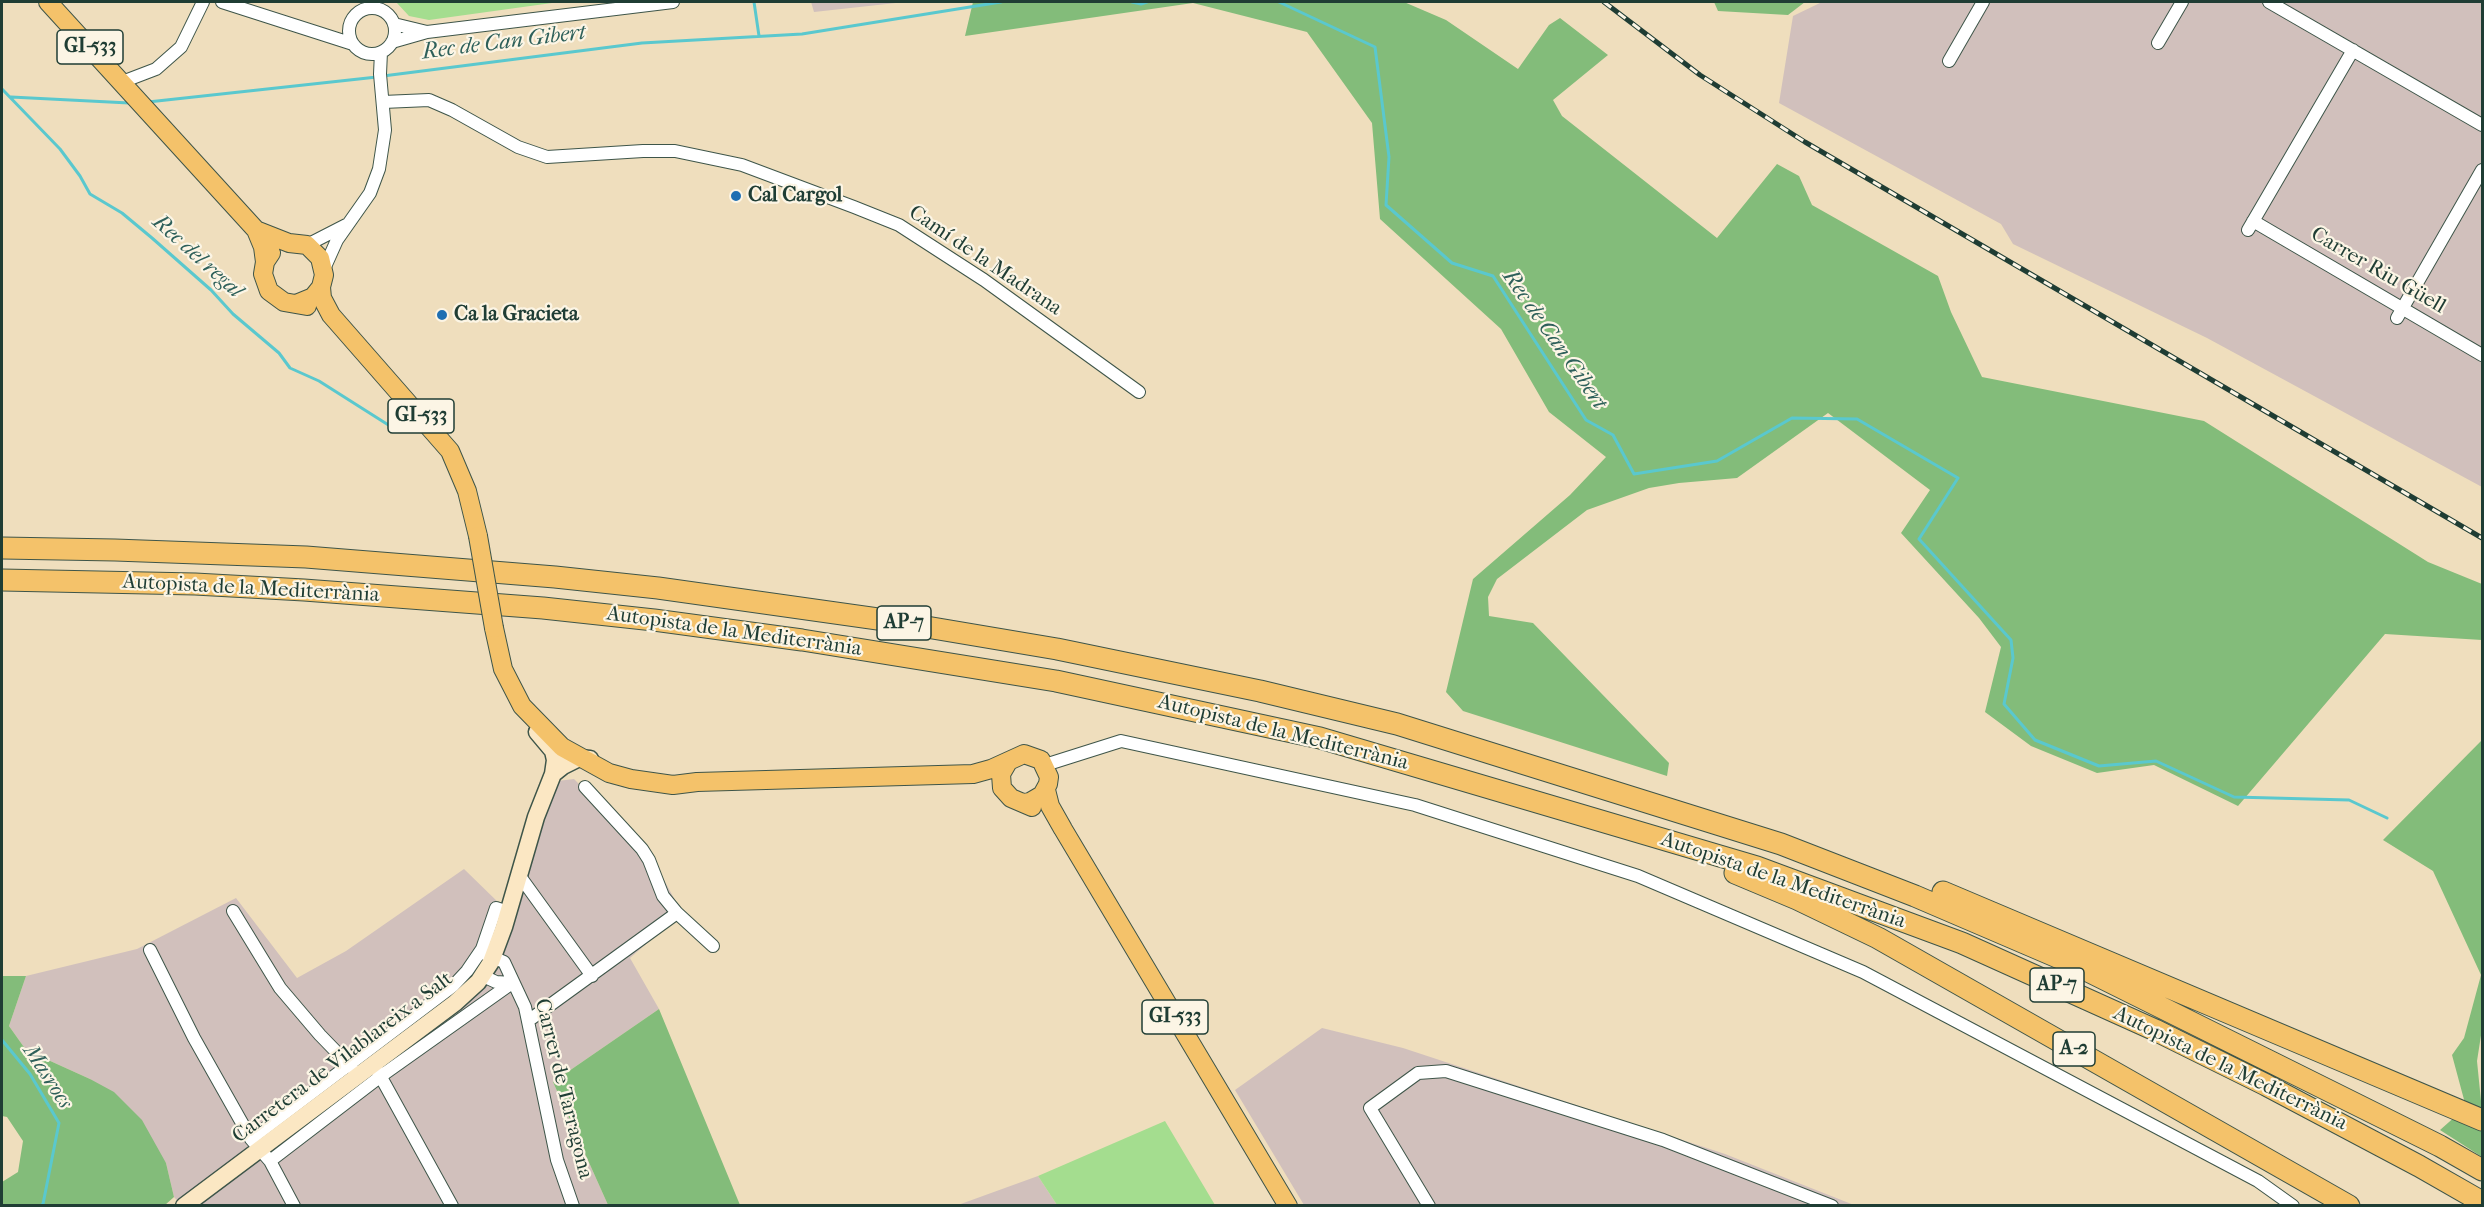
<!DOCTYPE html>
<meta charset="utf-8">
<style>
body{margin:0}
#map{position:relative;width:2484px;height:1207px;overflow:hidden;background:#efdebd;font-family:"IM FELL French Canon",serif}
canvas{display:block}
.frame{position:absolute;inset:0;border:3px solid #1f3d34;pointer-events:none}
</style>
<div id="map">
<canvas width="2484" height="1207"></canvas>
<div class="frame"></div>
</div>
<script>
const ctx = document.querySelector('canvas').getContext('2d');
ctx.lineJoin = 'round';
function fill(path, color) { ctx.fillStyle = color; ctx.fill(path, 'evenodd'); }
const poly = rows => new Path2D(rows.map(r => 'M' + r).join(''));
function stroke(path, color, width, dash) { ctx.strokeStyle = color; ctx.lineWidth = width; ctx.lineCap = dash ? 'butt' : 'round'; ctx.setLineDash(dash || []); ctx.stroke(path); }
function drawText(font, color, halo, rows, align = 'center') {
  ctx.font = font + ' "IM FELL French Canon",serif'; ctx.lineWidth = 4.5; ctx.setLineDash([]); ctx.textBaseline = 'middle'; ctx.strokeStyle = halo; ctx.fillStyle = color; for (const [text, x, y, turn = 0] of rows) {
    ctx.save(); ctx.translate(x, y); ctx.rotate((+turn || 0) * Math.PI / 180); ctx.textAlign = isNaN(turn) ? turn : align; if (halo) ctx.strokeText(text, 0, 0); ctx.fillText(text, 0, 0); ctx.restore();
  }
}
fill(poly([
 [811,2,905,2,814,12],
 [1822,2,2482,2,2482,487,2207,338,2013,244,2001,224,1779,103,1793,16],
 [574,779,651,856,682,913,630,958,659,1009,553,1082,608,1205,181,1205,174,1197,166,1163,90,1079,26,1050,9,1026,26,976,137,949,236,898,297,978,346,951,464,869,502,906,541,783],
 [1322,1028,1403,1048,1725,1154,1854,1205,1304,1205,1235,1090],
 [1038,1176,1057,1205,958,1205,969,1201]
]), '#d1c0bc');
fill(poly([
 [396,2,552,2,552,3,429,20,409,16],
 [1165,1121,1215,1205,1057,1205,1038,1176]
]), '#a4dd8f');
fill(poly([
 [973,2,1404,2,1446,20,1518,69,1549,25,1560,18,1608,55,1553,100,1562,116,1717,238,1777,164,1799,176,1812,205,1938,276,1951,312,1982,377,2204,421,2428,562,2482,584,2482,640,2385,634,2238,806,2154,765,2097,773,2031,746,1985,712,2001,647,1979,618,1901,533,1930,490,1828,413,1737,478,1679,483,1649,488,1587,510,1497,579,1488,597,1489,616,1533,623,1669,763,1667,776,1463,711,1446,692,1473,579,1570,495,1606,457,1549,412,1501,329,1380,219,1372,123,1307,32,1193,3,965,36],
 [1714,2,1805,2,1788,15,1718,11],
 [2482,740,2482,1029,2477,1061,2482,1111,2482,1157,2440,1130,2466,1107,2452,1055,2464,1038,2481,975,2433,871,2383,840],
 [2,976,26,976,9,1026,26,1050,90,1079,114,1092,142,1120,166,1163,174,1197,165,1205,2,1205,2,1182,18,1172,23,1141,7,1117,2,1116],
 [659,1009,740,1205,608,1205,553,1082]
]), '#83bc7a');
stroke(poly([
 [754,2,759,36],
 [1132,2,1141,4,1147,2],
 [1279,2,1375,47,1389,157,1386,205,1452,263,1493,276,1586,420,1613,435,1634,474,1717,461,1792,418,1857,419,1958,478,1919,539,2011,640,2013,658,2004,704,2035,740,2099,766,2156,761,2234,797,2349,800,2387,818],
 [383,76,642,43,802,34,1001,2],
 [2,89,60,149,80,176,90,194,122,213,152,238,211,290,233,314,279,353,290,368,319,381,390,426],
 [11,97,129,103],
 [148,102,377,77],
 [2,1040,30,1074,59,1123,43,1204,40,1206]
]), '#5ac8ce', 3);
const street = poly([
 [222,2,353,44],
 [2269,2,2482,125],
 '349 31a23 23 0 1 1 46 0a23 23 0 1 1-46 0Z',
 [394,24,427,32],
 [392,42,427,32,673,2],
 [2158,43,2182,2],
 [1949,61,1983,2],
 [122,82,156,69,181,47,203,2],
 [383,102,429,100,452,110,518,147,547,157,643,151,675,151,742,165,854,207,899,225,984,280,1139,392],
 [2253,221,2482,355],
 [2248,230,2353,50],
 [307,245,346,225],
 [324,269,337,240,370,193,379,169,385,130,380,74,381,52],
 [2397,318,2482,170],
 [1045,765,1121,741,1415,805,1638,876,1863,972,2258,1181,2293,1206],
 [585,787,642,849,649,860,663,896,677,913,713,946],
 [519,875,592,976],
 [233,911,280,988,320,1035,352,1068],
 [150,950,194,1038,251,1139,270,1161,294,1206],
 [485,954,504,962,525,1007,557,1160,573,1206],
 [483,976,496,982,512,983],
 [528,1021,677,913],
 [377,1070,452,1206],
 [251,1139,453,986,467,971,482,949,496,908,508,912],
 [270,1161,381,1076,512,983],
 [1429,1206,1370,1108,1418,1073,1446,1071,1663,1140,1832,1206]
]);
const secondary = poly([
 [537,732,553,751,555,760,553,774],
 [184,1206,455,1003,478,982,491,962,504,927,536,817,553,774,563,766,579,758,590,759]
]);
const primary = poly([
 [48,2,256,230,263,247,265,262],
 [256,230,289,243,307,245,320,258,324,275,321,287,313,297,296,304],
 [271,253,265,262,263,274,269,291,284,302,307,306],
 [321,287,322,298,331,315,450,451,467,491,478,536],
 [494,628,503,669,522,706,562,747,609,773,631,779,673,785,697,782,973,774,991,769,1024,754,1041,760,1049,777,1048,784,1042,795,1030,802,1024,803],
 [1008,762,1001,774,1002,788,1011,798,1032,807],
 [1046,790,1050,806,1063,829,1288,1206]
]);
const highway = poly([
 [2,548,115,550,306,557,555,577,658,588,885,620,1057,649,1260,691,1397,724,1781,844,1915,896,2076,965,2440,1146,2482,1170],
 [2,580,195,584,304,590,543,608,654,620,802,640,1056,681,1320,738,1757,867,1962,943,2155,1030,2266,1085,2419,1166,2482,1202],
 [1735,873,1797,899,1878,938,2349,1206],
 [1943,892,2482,1120]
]);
stroke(street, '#3e5549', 14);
stroke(secondary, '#3e5549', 19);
stroke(primary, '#3e5549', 20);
stroke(highway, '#3e5549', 23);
stroke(street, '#fff', 12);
stroke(secondary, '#fbe7c3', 16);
stroke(primary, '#f4c26a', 18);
stroke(highway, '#f4c26a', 21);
const rail = poly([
 [1604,2,1700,75,1805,142,2482,538]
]);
stroke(rail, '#1f3d34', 5);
stroke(rail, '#fcf5e5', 3, [9]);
const primaryBridge = poly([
 [478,536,494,628]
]);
stroke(primaryBridge, '#3e5549', 20, []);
stroke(primaryBridge, '#f4c26a', 18);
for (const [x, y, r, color] of [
 [736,196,6,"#1f6fb2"],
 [442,315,6,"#1f6fb2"]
]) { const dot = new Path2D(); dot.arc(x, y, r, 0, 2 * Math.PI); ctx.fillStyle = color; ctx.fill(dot); stroke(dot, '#fcf5e5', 2); }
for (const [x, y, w] of [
 [90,47,66],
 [421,416,66],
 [904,623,54],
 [2057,985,54],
 [1175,1017,66],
 [2074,1049,42]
]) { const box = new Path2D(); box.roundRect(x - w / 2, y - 17, w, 34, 4.5); ctx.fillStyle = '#fcf5e5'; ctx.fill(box); stroke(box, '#1f3d34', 1.5); }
drawText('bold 20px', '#1f3d34', null, [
 ["GI-533",90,47],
 ["GI-533",421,416],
 ["AP-7",904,623],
 ["AP-7",2057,985],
 ["GI-533",1175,1017],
 ["A-2",2074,1049]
]);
drawText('bold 21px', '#1f3d34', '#fcf5e5', [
 ["Cal Cargol",748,196],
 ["Ca la Gracieta",454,315]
], 'left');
drawText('21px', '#1f3d34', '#fcf5e5', [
 ["Camí de la Madrana",985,261,34],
 ["Carrer Riu Güell",2378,271,30],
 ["Autopista de la Mediterrània",251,589,3],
 ["Autopista de la Mediterrània",734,632,8],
 ["Autopista de la Mediterrània",1283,733,14],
 ["Autopista de la Mediterrània",1783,881,19],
 ["Carretera de Vilablareix a Salt",343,1058,-37],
 ["Autopista de la Mediterrània",2230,1069,26],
 ["Carrer de Tarragona",563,1089,76]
]);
drawText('italic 22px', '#2e605a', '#fcf5e5', [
 ["Rec de Can Gibert",504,43,-7],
 ["Rec del regal",197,257,42],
 ["Rec de Can Gibert",1554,340,55],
 ["Masrocs",47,1077,57]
]);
</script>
